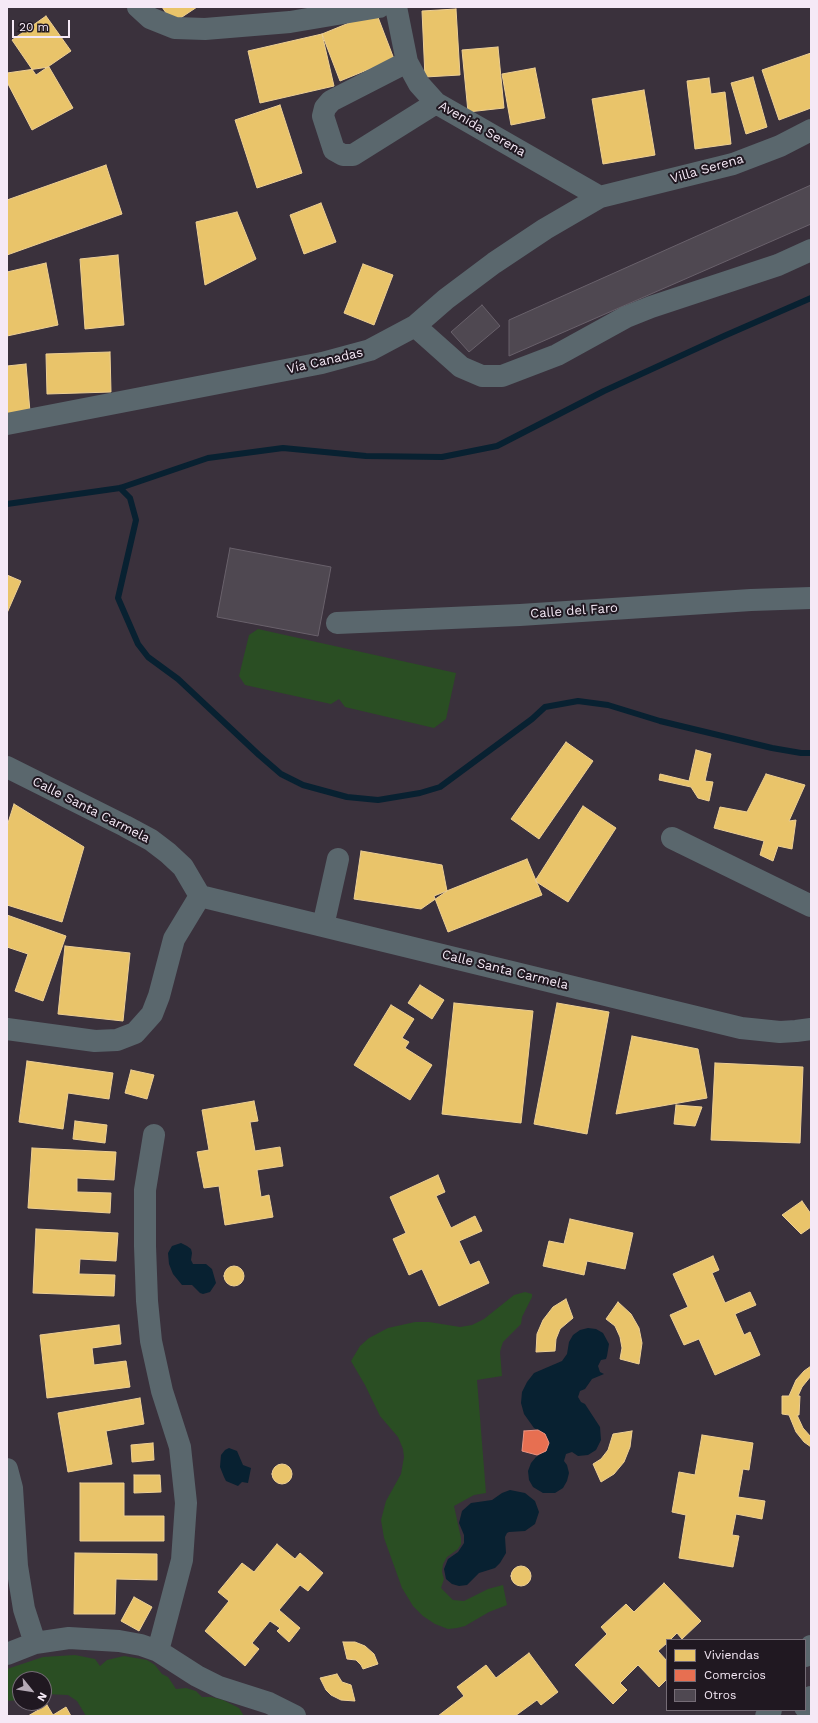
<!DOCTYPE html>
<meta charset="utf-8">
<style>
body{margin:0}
#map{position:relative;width:818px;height:1723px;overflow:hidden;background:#3a313c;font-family:"Work Sans",sans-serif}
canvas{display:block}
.frame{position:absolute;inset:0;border:8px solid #f5e9f6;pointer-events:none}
.legend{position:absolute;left:666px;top:1639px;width:140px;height:72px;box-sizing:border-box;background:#201821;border:1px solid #756c76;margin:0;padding:5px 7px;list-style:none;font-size:12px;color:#f5e9f6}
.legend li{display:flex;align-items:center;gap:8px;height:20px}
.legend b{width:20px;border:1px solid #756c76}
.north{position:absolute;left:12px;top:1671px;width:40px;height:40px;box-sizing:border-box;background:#201821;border:1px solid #756c76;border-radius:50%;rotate:120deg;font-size:11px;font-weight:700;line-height:16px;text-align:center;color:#f5e9f6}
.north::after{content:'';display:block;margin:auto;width:14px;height:18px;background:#b4a9b5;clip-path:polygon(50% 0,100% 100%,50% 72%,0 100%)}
.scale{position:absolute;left:12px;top:20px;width:58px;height:18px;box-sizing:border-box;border:2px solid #f5e9f6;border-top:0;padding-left:5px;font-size:12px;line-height:14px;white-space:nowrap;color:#f5e9f6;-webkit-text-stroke:3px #201821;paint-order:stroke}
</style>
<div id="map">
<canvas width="818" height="1723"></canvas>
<div class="frame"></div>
<ul class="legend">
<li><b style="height:11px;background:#e9c46a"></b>Viviendas</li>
<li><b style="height:11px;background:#e76f51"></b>Comercios</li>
<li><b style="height:11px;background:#4f4851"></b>Otros</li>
</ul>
<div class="north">N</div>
<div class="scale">20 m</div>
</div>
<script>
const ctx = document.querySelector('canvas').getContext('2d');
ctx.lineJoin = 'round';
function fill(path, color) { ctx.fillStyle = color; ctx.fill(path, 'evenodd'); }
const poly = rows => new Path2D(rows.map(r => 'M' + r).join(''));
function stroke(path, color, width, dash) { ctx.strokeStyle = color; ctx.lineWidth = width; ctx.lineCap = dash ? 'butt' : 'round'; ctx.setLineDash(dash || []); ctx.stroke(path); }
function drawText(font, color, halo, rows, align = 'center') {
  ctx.font = font + ' "Work Sans",sans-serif'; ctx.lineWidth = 4; ctx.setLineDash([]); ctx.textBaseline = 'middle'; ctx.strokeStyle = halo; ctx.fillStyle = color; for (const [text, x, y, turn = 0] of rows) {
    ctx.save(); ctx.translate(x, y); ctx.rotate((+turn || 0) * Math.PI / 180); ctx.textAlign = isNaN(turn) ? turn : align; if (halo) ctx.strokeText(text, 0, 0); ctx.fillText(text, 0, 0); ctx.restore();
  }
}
fill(poly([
 [258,629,456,673,446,719,434,728,345,707,339,699,331,704,245,685,239,676,249,635],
 [525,1292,532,1294,532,1297,522,1317,521,1324,503,1342,501,1348,500,1352,502,1376,477,1380,486,1493,474,1495,454,1506,461,1538,461,1544,458,1549,447,1557,443,1564,442,1572,444,1579,441,1588,453,1600,464,1601,488,1589,503,1585,507,1605,489,1612,465,1626,457,1628,448,1629,435,1624,423,1616,413,1606,402,1588,384,1538,381,1520,386,1501,401,1474,404,1457,403,1449,398,1437,380,1416,365,1385,351,1361,360,1346,369,1338,388,1328,415,1322,429,1322,460,1327,472,1325,484,1319,514,1295],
 [75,1655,95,1659,100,1666,107,1660,124,1656,147,1660,155,1665,162,1674,168,1677,176,1689,186,1688,196,1691,202,1697,211,1697,223,1700,239,1708,244,1716,86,1716,77,1701,68,1695,44,1694,44,1679,20,1679,20,1700,7,1701,7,1669,43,1657]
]), '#2a4e23');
fill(poly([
 [181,1243,187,1246,191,1249,192,1253,191,1260,193,1264,206,1264,212,1269,216,1283,210,1292,203,1294,200,1293,192,1285,182,1285,173,1274,169,1264,168,1253,172,1246],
 [588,1328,596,1329,603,1333,609,1344,607,1356,606,1359,601,1360,598,1366,600,1372,604,1374,592,1379,585,1389,580,1391,578,1397,581,1402,585,1404,600,1427,601,1440,596,1450,588,1455,578,1456,572,1452,566,1454,564,1461,567,1465,569,1473,567,1481,563,1488,555,1493,543,1493,533,1487,529,1480,528,1471,531,1463,536,1457,546,1451,549,1441,545,1434,534,1428,524,1414,521,1403,522,1392,527,1382,534,1373,562,1361,567,1354,569,1342,573,1335,580,1330],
 [229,1448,237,1451,243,1465,251,1468,248,1483,242,1482,238,1486,226,1481,224,1477,220,1467,221,1455,225,1450],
 [510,1490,525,1493,535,1501,539,1512,535,1524,525,1531,509,1532,507,1533,505,1537,506,1553,500,1563,495,1568,479,1573,467,1585,459,1586,452,1584,446,1579,444,1569,448,1559,458,1552,464,1543,464,1535,459,1523,462,1511,471,1503,492,1500,502,1493]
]), '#082131');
const homes = poly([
 [162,7,197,7,173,23,162,7],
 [456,9,460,75,425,77,422,11,456,9],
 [376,12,394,59,340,81,322,34,376,12],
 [46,16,71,51,36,75,12,40,46,16],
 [322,34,334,86,260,103,248,51,322,34],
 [498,47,504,108,468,112,462,50,498,47],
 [811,53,811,108,779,120,762,70,811,53],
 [49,67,73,108,32,130,7,82,7,73,49,67],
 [535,68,545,118,511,125,502,74,535,68],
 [753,77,767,127,746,134,731,83,753,77],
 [709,78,711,94,725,92,731,144,695,149,687,81,709,78],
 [644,90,655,155,603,164,592,99,644,90],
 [280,105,302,173,257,188,235,120,280,105],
 [106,165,122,214,7,255,7,200,106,165],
 [321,203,336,242,304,254,290,215,321,203],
 [237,212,256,259,205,285,196,222,237,212],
 [118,255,124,325,85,329,80,259,118,255],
 [46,263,58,325,7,336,7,272,46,263],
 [363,264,393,275,374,325,344,313,363,264],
 [110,352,111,392,47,394,46,354,110,352],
 [26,364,30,412,7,414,7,366,26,364],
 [7,575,21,581,7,613,7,575],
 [566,742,593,761,539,839,511,819,566,742],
 [696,750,711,754,705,781,713,782,709,801,698,798,691,787,659,780,660,774,689,781,696,750],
 [766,774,805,785,789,821,796,820,792,849,778,846,773,861,760,855,764,841,714,828,720,807,747,812,766,774],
 [14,804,84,847,62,922,7,905,7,826,14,804],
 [583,806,616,828,568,902,535,881,583,806],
 [361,851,442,865,447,891,421,909,354,899,361,851],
 [527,859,542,895,448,932,434,896,527,859],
 [7,915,66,936,43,1001,15,991,28,954,7,947,7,915],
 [65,946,130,953,123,1021,58,1014,65,946],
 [420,985,444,1000,432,1019,408,1003,420,985],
 [454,1003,533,1011,521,1123,442,1114,454,1003],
 [557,1003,609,1012,587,1134,534,1124,557,1003],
 [391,1005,414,1019,402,1038,409,1042,405,1048,432,1065,410,1100,354,1065,391,1005],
 [632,1036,698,1049,707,1098,616,1114,632,1036],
 [27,1061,113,1073,109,1099,68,1093,63,1129,19,1122,27,1061],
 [715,1063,803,1067,800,1143,711,1140,715,1063],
 [131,1070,154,1075,147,1099,125,1093,131,1070],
 [254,1101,258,1121,250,1122,255,1151,280,1147,283,1166,257,1170,261,1197,269,1195,273,1217,225,1225,219,1186,204,1188,197,1152,209,1150,202,1110,254,1101],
 [676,1105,702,1107,695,1126,674,1124,676,1105],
 [75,1121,107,1125,105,1143,73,1139,75,1121],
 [32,1148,116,1152,114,1180,77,1178,77,1192,111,1193,110,1213,28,1208,32,1148],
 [438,1175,445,1192,436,1196,451,1228,475,1216,482,1231,459,1241,470,1265,479,1261,489,1283,439,1306,422,1269,409,1275,393,1239,406,1233,390,1197,438,1175],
 [802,1201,811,1214,811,1227,801,1234,782,1215,802,1201],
 [570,1219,633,1233,625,1269,587,1261,584,1275,543,1266,549,1241,564,1244,570,1219],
 [36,1229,118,1233,116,1261,80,1259,79,1274,115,1275,114,1296,33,1293,36,1229],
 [713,1256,719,1270,712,1273,725,1303,750,1292,756,1305,735,1314,744,1335,750,1332,760,1355,715,1375,699,1339,684,1345,670,1315,688,1307,673,1274,713,1256],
 '224 1276a10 10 0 1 1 20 0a10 10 0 1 1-20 0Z',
 [566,1299,573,1318,560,1329,556,1339,555,1351,536,1352,537,1334,543,1320,553,1307,566,1299],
 [618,1302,631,1314,639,1328,642,1343,639,1364,620,1359,622,1348,620,1337,615,1326,606,1319,618,1302],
 [119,1325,121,1344,92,1348,94,1365,126,1361,130,1387,47,1398,40,1335,119,1325],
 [811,1366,811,1376,802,1387,798,1396,800,1396,799,1415,797,1415,803,1428,811,1437,811,1447,804,1442,796,1432,789,1415,782,1414,782,1396,789,1396,796,1380,804,1371,811,1366],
 [140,1398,144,1424,106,1431,112,1464,68,1472,58,1413,140,1398],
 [632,1431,630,1447,624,1462,614,1474,601,1482,593,1464,601,1459,608,1450,613,1434,632,1431],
 [702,1435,753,1443,749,1470,743,1469,738,1497,765,1501,762,1519,736,1514,732,1535,739,1536,733,1567,679,1558,686,1515,672,1512,679,1472,695,1475,702,1435],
 [153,1443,154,1460,132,1462,131,1445,153,1443],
 '272 1474a10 10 0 1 1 20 0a10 10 0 1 1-20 0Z',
 [134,1475,160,1475,161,1492,134,1493,134,1475],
 [80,1483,124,1483,124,1516,164,1516,164,1541,80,1541,80,1483],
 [277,1544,295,1559,300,1553,323,1573,308,1591,300,1585,279,1610,300,1628,289,1642,277,1631,280,1628,270,1621,252,1643,259,1649,245,1666,205,1631,229,1601,218,1592,242,1563,254,1572,277,1544],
 [75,1553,157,1554,157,1580,116,1579,115,1614,74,1614,75,1553],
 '511 1576a10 10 0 1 1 20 0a10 10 0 1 1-20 0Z',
 [664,1583,701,1621,682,1639,677,1633,670,1640,667,1640,667,1643,658,1651,667,1661,667,1679,659,1687,638,1665,620,1683,627,1690,613,1704,575,1665,607,1634,601,1627,626,1604,634,1612,664,1583],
 [134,1597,152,1607,139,1631,121,1621,134,1597],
 [343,1642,355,1642,365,1646,374,1654,378,1664,363,1669,361,1665,356,1660,347,1659,343,1642],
 [529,1653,558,1692,541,1705,537,1700,515,1716,438,1716,464,1696,457,1687,486,1665,496,1678,529,1653],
 [337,1674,342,1682,351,1685,355,1701,341,1700,331,1695,326,1690,320,1678,337,1674],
 [47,1705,53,1715,66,1707,71,1716,28,1716,47,1705]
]);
fill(homes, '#e9c46a');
stroke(homes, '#edcf94', 1);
const shops = poly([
 [524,1431,538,1430,545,1434,549,1443,546,1451,537,1455,522,1451,524,1431]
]);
fill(shops, '#e76f51');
stroke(shops, '#eb9482', 1);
stroke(poly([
 [120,488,130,498,136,520,118,598,138,644,148,657,178,679,259,755,281,774,303,785,347,797,378,800,420,793,440,787,532,719,545,707,578,701,608,705,660,721,772,748,801,753,811,753],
 [7,504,120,488,208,458,283,448,366,456,442,457,497,446,604,391,724,336,811,298]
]), '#082131', 6);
const building = poly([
 [811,185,811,224,509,356,509,320,811,185],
 [482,305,500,326,469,352,451,332,482,305],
 [230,548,331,567,318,636,217,617,230,548]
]);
fill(building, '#4f4851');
stroke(building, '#69616b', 1);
stroke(poly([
 [138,7,150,18,175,28,205,29,290,22,379,7],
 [396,7,407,62,419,84,436,103,600,197],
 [407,62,331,101,325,108,323,116,334,150,343,155,353,155,436,103],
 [415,326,461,367,482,376,502,376,557,355,626,317,651,307,778,265,811,250],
 [7,424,322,363,370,350,415,326,446,299,494,263,545,229,600,197,733,164,780,146,811,130],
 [337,623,520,615,751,600,811,598],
 [7,767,125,826,151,840,168,853,183,867,200,896,741,1028,780,1032,796,1031,811,1029],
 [672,838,811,906],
 [323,926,338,859],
 [7,1029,95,1041,117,1040,135,1033,152,1014,159,996,174,939,200,896],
 [154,1135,145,1190,145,1246,147,1301,151,1341,162,1391,180,1447,186,1503,182,1560,158,1651],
 [7,1469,12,1488,17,1566,24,1609,35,1643],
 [7,1654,35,1643,69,1638,119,1641,141,1645,158,1651,197,1676,219,1687,269,1703,295,1716],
 [805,1656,811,1646],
 [805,1707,811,1697],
 [766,1716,771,1710]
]), '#5a676d', 22);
drawText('13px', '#f5e9f6', '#201821', [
 ["Avenida Serena",482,129,30],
 ["Villa Serena",707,169,-16],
 ["Vía Canadas",325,361,-13],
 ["Calle del Faro",574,611,-4],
 ["Calle Santa Carmela",91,810,27],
 ["Calle Santa Carmela",505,970,14]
]);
</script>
